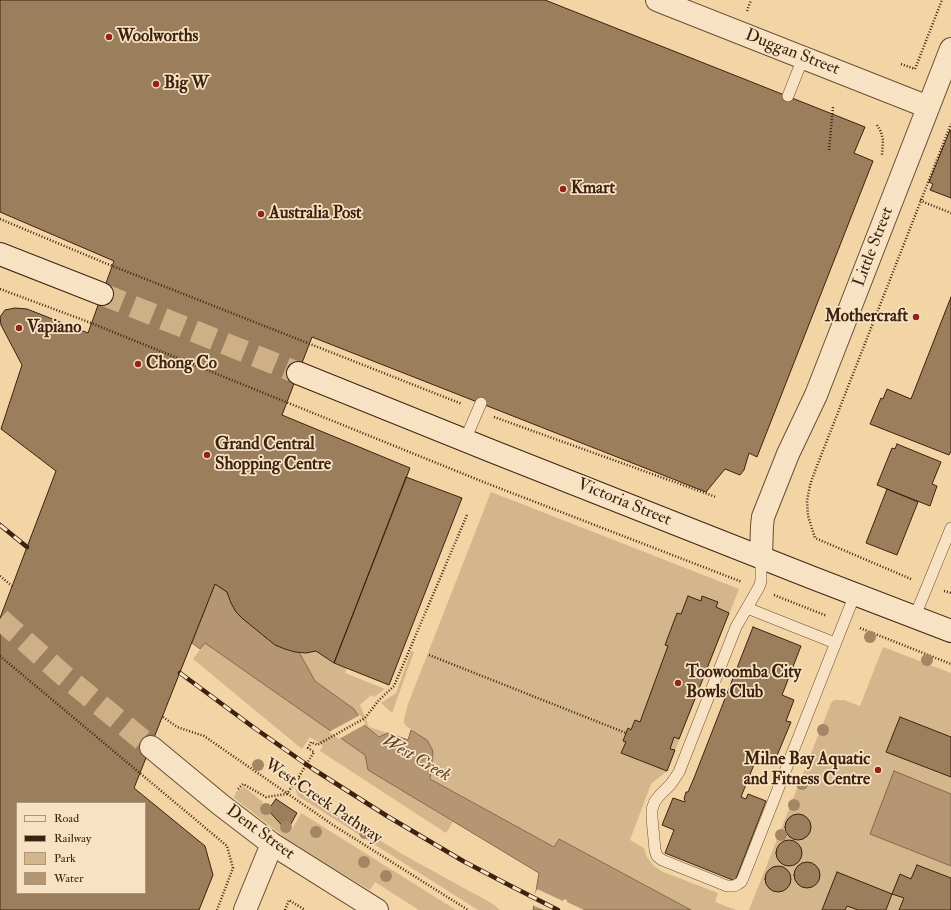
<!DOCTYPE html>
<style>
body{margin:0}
#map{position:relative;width:951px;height:910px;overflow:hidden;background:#f2d4a5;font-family:"IM FELL Double Pica",serif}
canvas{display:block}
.legend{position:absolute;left:16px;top:802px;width:130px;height:92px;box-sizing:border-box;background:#f7e3c4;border:1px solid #ad967c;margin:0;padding:5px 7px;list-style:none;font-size:12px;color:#3d2210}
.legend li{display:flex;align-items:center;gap:8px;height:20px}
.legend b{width:20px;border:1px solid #ad967c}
</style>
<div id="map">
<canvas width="951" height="910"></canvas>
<ul class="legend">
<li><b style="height:5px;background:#f7e3c4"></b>Road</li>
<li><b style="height:5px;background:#3d2210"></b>Railway</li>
<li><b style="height:11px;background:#d3b68c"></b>Park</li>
<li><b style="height:11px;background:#b49772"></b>Water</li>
</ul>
</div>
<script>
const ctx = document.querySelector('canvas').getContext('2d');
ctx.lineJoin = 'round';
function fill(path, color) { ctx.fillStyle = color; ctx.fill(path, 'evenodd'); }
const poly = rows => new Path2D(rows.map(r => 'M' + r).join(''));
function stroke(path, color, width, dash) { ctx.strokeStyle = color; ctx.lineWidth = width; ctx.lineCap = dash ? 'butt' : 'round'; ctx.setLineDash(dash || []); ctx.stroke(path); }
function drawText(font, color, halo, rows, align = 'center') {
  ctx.font = font + ' "IM FELL Double Pica",serif'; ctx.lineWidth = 3.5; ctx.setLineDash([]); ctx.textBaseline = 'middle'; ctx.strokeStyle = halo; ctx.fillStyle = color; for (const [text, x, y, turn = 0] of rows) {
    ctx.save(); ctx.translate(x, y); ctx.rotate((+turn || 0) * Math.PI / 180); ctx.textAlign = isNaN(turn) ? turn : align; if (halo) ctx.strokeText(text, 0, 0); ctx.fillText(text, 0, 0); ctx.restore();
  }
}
fill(poly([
 [491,492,739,589,667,771,651,784,630,840,644,848,647,857,654,866,663,872,718,893,715,902,736,910,691,910,559,839,554,847,430,779,433,754,427,740,406,726,404,723,404,719,408,704],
 [205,643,365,755,368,770,453,822,446,833,320,751,323,746,310,737,302,749,193,659],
 [883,647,951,673,951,910,749,910,831,703,834,700,844,700,860,706],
 [316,651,334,663,347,668,345,673,385,689,374,697,371,695,360,705,369,727,388,733,379,737,364,725,354,709,315,681,299,652],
 [411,651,414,652,392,713,381,703,396,693],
 [244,787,263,802,262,804,290,833,301,813,456,910,419,910,375,882,370,890,335,869,287,839,234,798,236,792],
 [295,788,402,854,493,904,500,910,478,910,298,796]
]), '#d3b68c');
const water = poly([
 [215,584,227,592,299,652,315,681,354,709,364,725,379,737,388,733,408,740,411,730,427,740,432,749,433,754,430,779,554,847,559,839,691,910,533,910,539,873,368,770,365,755,205,643,200,649,192,643,215,584],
 [894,771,951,794,951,866,870,834,894,771]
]);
fill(water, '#b49772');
stroke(water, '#84684b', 1);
fill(poly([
 [360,715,366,724,339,739,329,732],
 [537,889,563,901,564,899,567,900,567,902,584,910,544,910,532,905,533,899]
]), '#f2d4a5');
const building = poly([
 [0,0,545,0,865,127,854,153,873,161,757,457,749,453,744,470,740,475,725,469,706,492,312,337,282,415,410,468,334,663,316,651,306,653,295,652,285,649,275,645,243,619,236,612,231,603,227,592,215,584,134,788,205,846,213,875,199,910,0,910,0,618,56,471,1,429,22,365,1,325,0,317,5,310,15,308,27,309,88,333,114,261,0,212,0,0],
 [17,803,145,803,145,893,17,893,17,803],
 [950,130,951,131,951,198,930,190,933,184,929,182,950,130],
 [951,297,951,451,949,455,870,424,881,398,883,399,887,389,911,399,951,297],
 [897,444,941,462,932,484,937,486,930,506,877,485,892,448,895,449,897,444],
 [406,477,462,498,389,685,334,663,406,477],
 [887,489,918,502,897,555,866,543,887,489],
 [688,596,701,601,702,596,718,602,716,607,729,613,679,739,674,737,670,749,675,750,667,771,621,753,626,742,623,741,628,728,631,730,635,720,640,722,668,646,665,645,677,613,681,614,688,596],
 [753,627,801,646,782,695,794,700,786,721,791,722,776,758,759,752,741,797,746,799,748,794,766,801,735,881,665,853,674,830,662,825,673,798,685,802,685,800,684,799,686,792,688,792,694,778,753,627],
 [900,717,951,737,951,777,886,752,900,717],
 [276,799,297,813,287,831,268,810,276,799],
 '785 827a13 13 0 1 1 26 0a13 13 0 1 1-26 0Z',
 '776 853a13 13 0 1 1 26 0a13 13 0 1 1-26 0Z',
 '794 875a13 13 0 1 1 26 0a13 13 0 1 1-26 0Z',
 [917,865,951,878,951,910,899,910,904,898,892,894,900,874,911,879,917,865],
 '765 879a13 13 0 1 1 26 0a13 13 0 1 1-26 0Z',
 [837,872,892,894,886,910,858,910,847,906,845,910,822,910,837,872]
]);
fill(building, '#9b7f5d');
stroke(building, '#3d2210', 1);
stroke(poly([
 [0,619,61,673,151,747]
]), '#ceb087', 22, [22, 11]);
stroke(poly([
 [102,294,298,373]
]), '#ceb087', 22, [22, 11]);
const service = poly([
 [788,96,803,58],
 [465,440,481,403],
 [761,557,761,581,759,587,736,627,679,772,671,784,660,795,655,801,652,809,652,818,655,850,657,856,662,860,727,886,734,886,738,884,741,882,743,878,855,594],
 [747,608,835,643],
 [915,616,951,528]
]);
const minor = poly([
 [657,0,928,107],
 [761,557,762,526,763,517,767,507,788,454,816,395,951,49],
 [151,747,221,805,272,844,377,910],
 [245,910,272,844]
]);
const secondary = poly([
 [0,254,102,294],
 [298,373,494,452,813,578,951,631]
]);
stroke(service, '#6a4e35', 12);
stroke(minor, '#6a4e35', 24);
stroke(secondary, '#3d2210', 24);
stroke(poly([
 [747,11,751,0],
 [901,64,915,69,942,0],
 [877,125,881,132,883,140,882,155],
 [829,150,833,107],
 [920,200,926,203,951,213],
 [0,219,105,263,462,404],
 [0,289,86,321,481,481,742,582],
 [494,417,716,497],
 [0,576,12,586],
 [911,579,815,538,808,516,807,501,810,485,815,471,951,124],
 [944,591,951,593],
 [774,595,827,616],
 [860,628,951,664],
 [429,655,626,733],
 [0,656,227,846,233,868,217,910],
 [163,717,177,727,204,736,333,825,468,910],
 [238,789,243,784,266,797,287,794,294,783,300,787,304,782,298,778,314,752,308,748,311,742,317,745,365,718,379,700,394,686,409,651,467,515],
 [285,910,289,900,305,910]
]), '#3d2210', 2.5, [1, 2]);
stroke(service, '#f7e3c4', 11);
stroke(minor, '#f7e3c4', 22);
stroke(secondary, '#f7e3c4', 22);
const rail = poly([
 [0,525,27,547],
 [180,673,253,727,313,769,387,816,463,861,505,883,558,910]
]);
stroke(rail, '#3d2210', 4.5);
stroke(rail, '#f7e3c4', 3, [9]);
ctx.fillStyle = '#a38664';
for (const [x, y] of [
 [870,637],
 [927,660],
 [823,730],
 [258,765],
 [802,784],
 [794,805],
 [266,809],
 [286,827],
 [316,832],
 [365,833],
 [781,835],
 [364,862],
 [386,876]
]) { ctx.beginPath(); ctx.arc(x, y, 6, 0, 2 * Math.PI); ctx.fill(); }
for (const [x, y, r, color] of [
 [109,37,4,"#8f2418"],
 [156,84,4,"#8f2418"],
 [563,189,4,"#8f2418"],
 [261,214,4,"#8f2418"],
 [916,317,4,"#8f2418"],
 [19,328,4,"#8f2418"],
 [138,364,4,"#8f2418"],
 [207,455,4,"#8f2418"],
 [678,683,4,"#8f2418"],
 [878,770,4,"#8f2418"]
]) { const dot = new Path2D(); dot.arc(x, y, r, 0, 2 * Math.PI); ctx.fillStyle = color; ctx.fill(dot); stroke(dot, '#f7e3c4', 1.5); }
drawText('bold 17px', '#3d2210', '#f7e3c4', [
 ["Woolworths",117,37],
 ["Big W",164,84],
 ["Kmart",571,189],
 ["Australia Post",269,214],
 ["Mothercraft",908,317,"right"],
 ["Vapiano",27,328],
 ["Chong Co",146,364],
 ["Grand Central",215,445],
 ["Shopping Centre",215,465],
 ["Toowoomba City",686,673],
 ["Bowls Club",686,693],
 ["Milne Bay Aquatic",870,760,"right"],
 ["and Fitness Centre",870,780,"right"]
], 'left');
drawText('17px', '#3d2210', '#f7e3c4', [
 ["Duggan Street",792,53,21],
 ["Little Street",874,247,-69],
 ["Victoria Street",624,503,22],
 ["West Creek Pathway",323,802,34],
 ["Dent Street",260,833,36]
]);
drawText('italic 18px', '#61452d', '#f7e3c4', [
 ["West Creek",416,759,30]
]);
</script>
